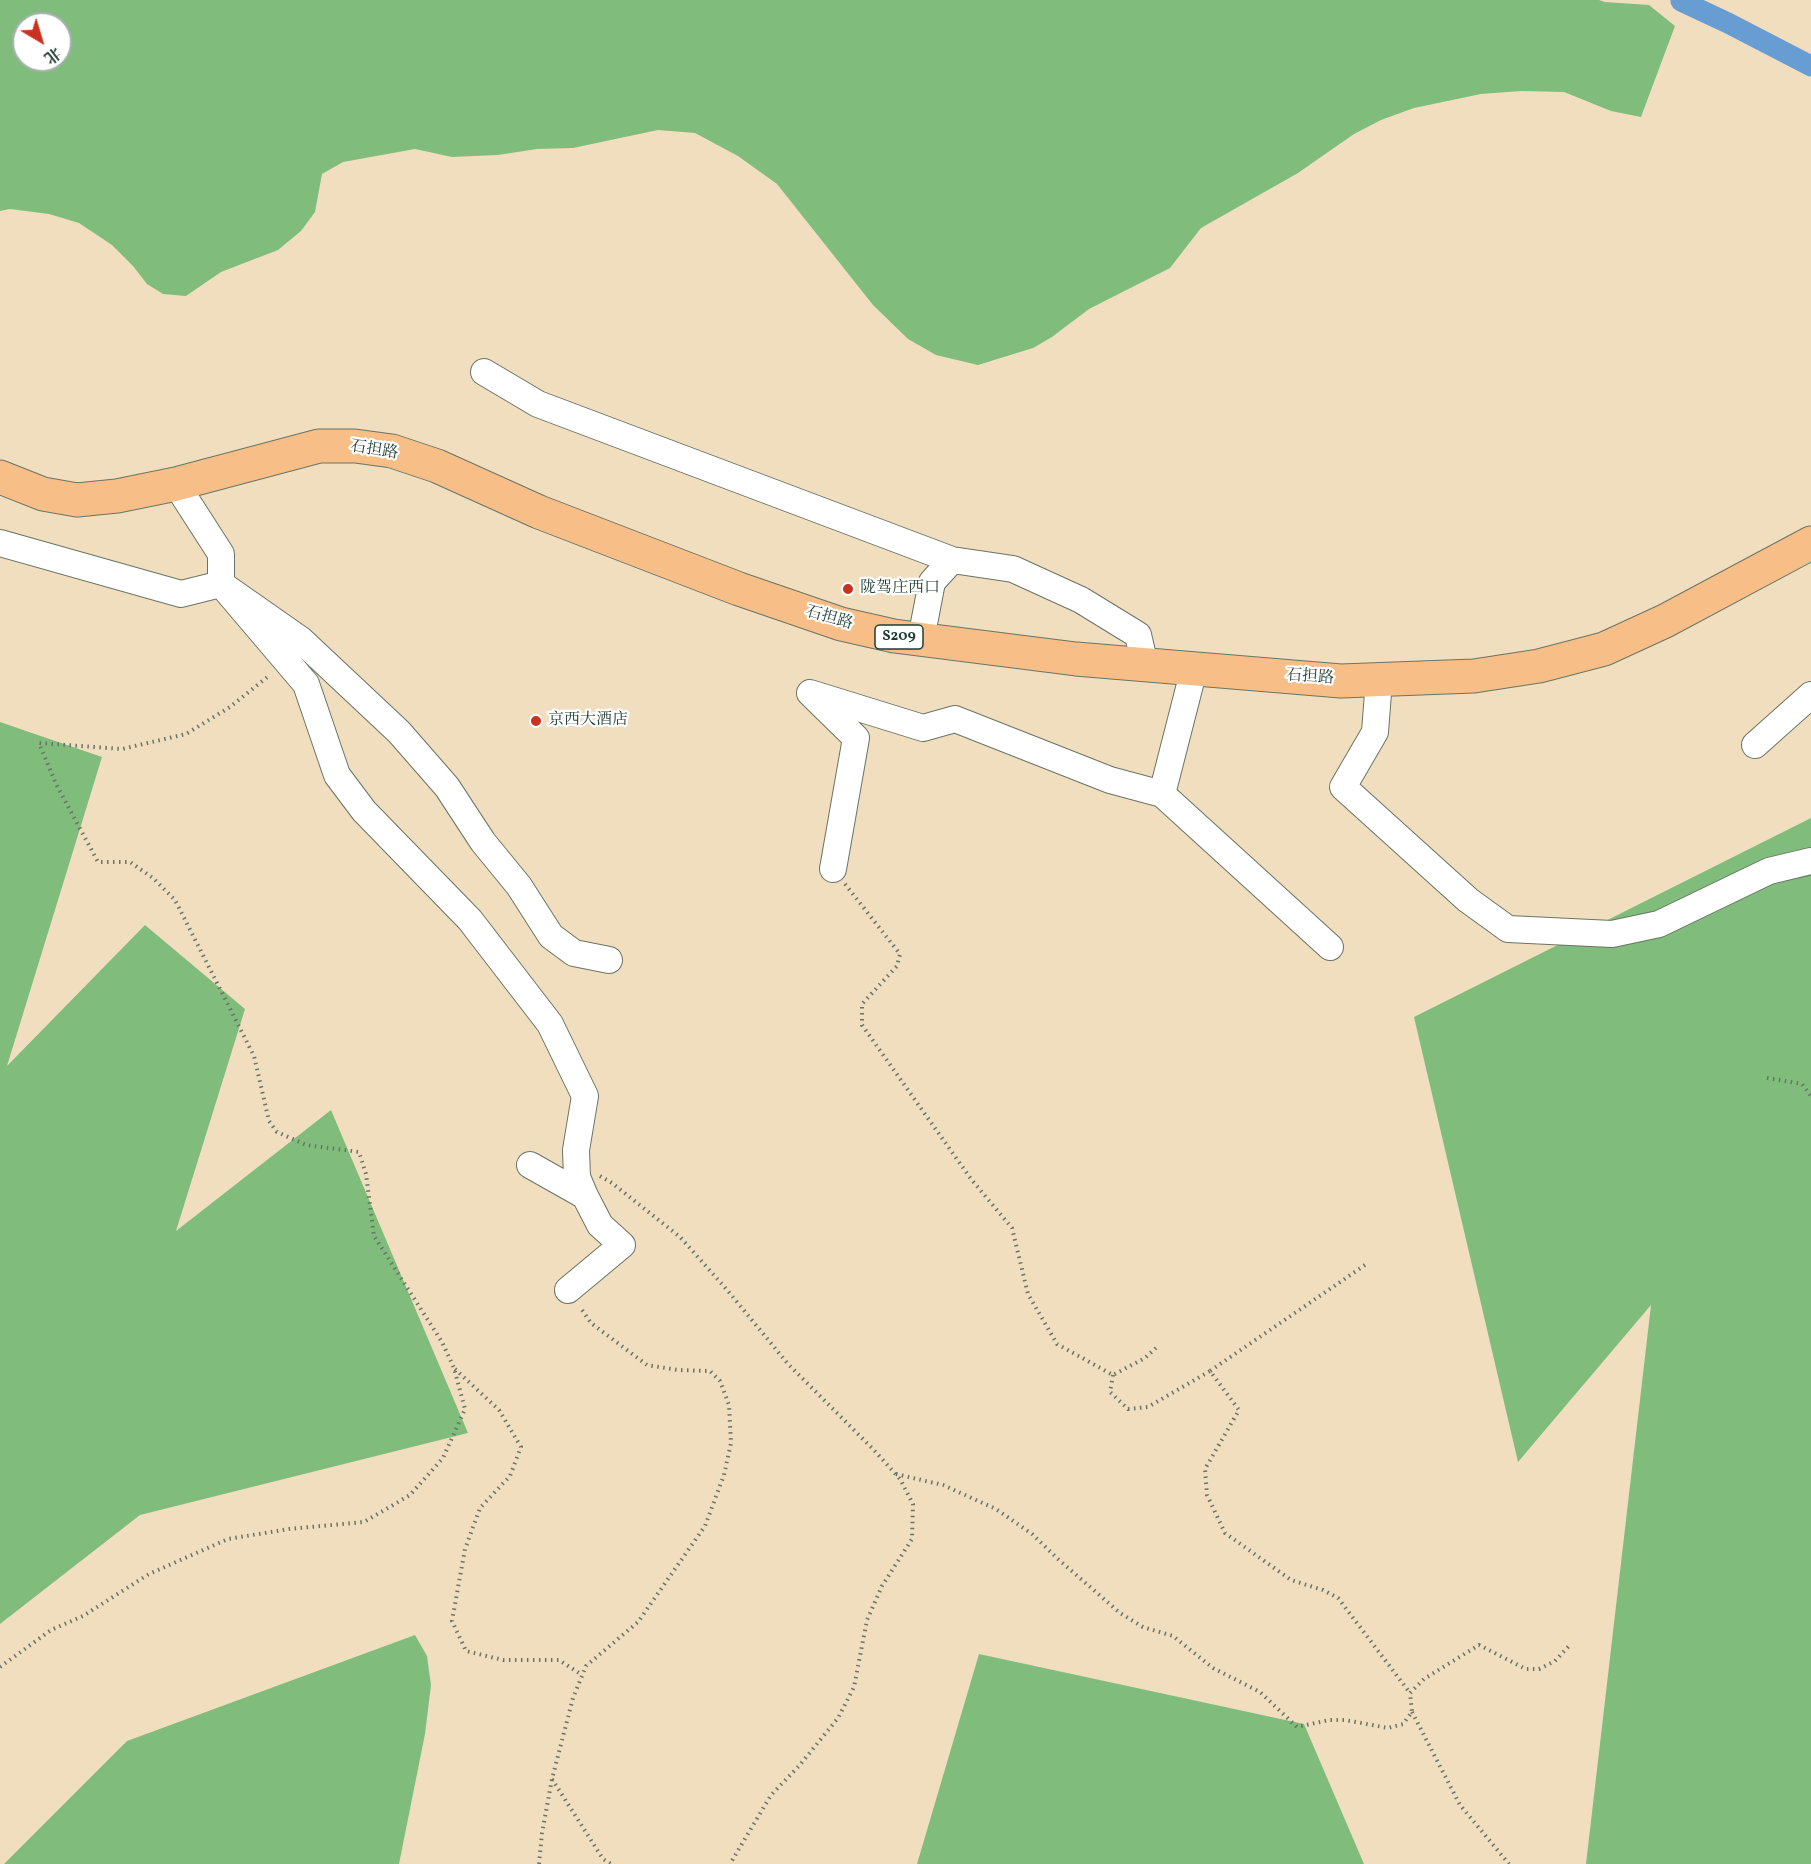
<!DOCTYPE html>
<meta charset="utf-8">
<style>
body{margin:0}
#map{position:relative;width:1811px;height:1864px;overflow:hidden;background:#f1debf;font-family:Vollkorn,"Noto Serif SC",serif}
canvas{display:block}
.north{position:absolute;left:12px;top:12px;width:60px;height:60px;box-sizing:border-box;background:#fff;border:2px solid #a5b1ae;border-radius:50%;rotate:142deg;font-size:16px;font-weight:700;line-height:24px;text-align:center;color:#1f3d34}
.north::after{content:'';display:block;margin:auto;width:21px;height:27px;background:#c8321e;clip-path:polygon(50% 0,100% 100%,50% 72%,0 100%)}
</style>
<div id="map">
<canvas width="1811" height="1864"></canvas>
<div class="north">北</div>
</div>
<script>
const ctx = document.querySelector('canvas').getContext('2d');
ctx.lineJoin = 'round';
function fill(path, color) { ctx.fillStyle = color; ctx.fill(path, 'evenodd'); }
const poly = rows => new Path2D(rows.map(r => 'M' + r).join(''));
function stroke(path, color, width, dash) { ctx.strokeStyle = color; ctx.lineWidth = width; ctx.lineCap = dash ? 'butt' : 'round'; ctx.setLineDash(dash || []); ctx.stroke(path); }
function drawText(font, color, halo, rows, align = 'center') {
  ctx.font = font + ' Vollkorn,"Noto Serif SC",serif'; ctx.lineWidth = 4.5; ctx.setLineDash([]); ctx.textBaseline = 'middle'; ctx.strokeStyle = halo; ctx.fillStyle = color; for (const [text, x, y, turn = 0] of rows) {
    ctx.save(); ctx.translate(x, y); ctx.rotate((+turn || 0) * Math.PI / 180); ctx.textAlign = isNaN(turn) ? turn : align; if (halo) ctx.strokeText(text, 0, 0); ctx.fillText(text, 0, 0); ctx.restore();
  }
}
fill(poly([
 [0,0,1599,0,1605,2,1649,5,1675,26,1641,117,1611,111,1564,92,1521,91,1481,94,1414,108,1381,120,1354,134,1298,173,1201,228,1170,268,1089,309,1052,337,1033,348,978,365,936,355,908,339,873,305,777,184,738,156,695,133,658,130,573,148,537,149,498,155,452,157,415,149,343,162,322,174,315,212,301,231,278,250,221,272,186,296,163,294,147,284,133,266,112,245,79,223,49,214,10,209,0,211],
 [24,24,60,24,60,60,24,60],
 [0,722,102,757,7,1066,145,925,245,1009,176,1231,331,1110,468,1433,140,1515,0,1624],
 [1811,818,1811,1864,1586,1864,1651,1305,1518,1462,1414,1017],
 [415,1635,427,1656,431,1685,425,1734,399,1864,4,1864,127,1741],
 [979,1654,1304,1724,1364,1864,917,1864]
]), '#80bd7d');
stroke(poly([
 [1681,1,1728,23,1811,66]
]), '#689dd4', 21);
const minor = poly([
 [484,372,538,404,952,560,1013,569,1081,600,1138,635,1145,665],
 [176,484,221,554,221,584,306,684,337,775,364,811,470,920,550,1024,585,1096,576,1150,577,1177,585,1196,530,1165],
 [0,543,181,594,221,584,301,640,399,732,447,787,483,842,519,886,551,936,574,953,609,960],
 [921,639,932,582,952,560],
 [1379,680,1375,732,1343,787,1468,900,1508,929,1612,934,1659,924,1769,871,1811,861],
 [1755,745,1811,695],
 [1162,794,1330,947],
 [833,869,856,738,810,693,923,728,955,719,1110,780,1162,794,1194,669],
 [568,1290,622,1245,600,1225,585,1196]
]);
const major = poly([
 [0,477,43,494,77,500,117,496,176,484,319,446,355,446,392,451,437,466,539,512,739,589,841,624,894,636,1076,659,1341,681,1474,676,1539,666,1604,649,1665,621,1811,543]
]);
stroke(minor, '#687565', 28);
stroke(major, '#687565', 35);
stroke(poly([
 [845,884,900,954,897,966,862,1004,862,1025,971,1179,1012,1228,1028,1294,1057,1344,1113,1375,1145,1358,1159,1345],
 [1767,1078,1802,1084,1811,1096],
 [600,1176,612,1183,680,1237,728,1291,788,1364,873,1449,900,1479,913,1504,912,1539,882,1586,867,1620,854,1687,838,1718,799,1766,771,1795,730,1864],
 [1365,1265,1210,1371,1239,1410,1205,1469,1207,1495,1225,1533,1291,1580,1323,1590,1338,1598,1410,1693],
 [455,1369,499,1410,521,1447,510,1476,480,1508,465,1549,452,1621,466,1651,503,1660,559,1660,582,1675],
 [1113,1375,1110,1392,1128,1409,1148,1407,1210,1371],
 [896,1474,943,1485,996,1509,1032,1534,1058,1559,1120,1613,1143,1627,1173,1636,1213,1668,1260,1692,1297,1727,1329,1720,1345,1720,1388,1728,1403,1724,1412,1712,1410,1693,1424,1679,1479,1645,1526,1669,1539,1669,1555,1661,1569,1646],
 [0,1667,51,1630,83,1616,149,1574,228,1539,289,1529,364,1522,410,1495,443,1458,465,1409,454,1368,442,1342,374,1236,366,1174,359,1152,306,1145,277,1132,269,1121,254,1056,175,900,153,878,130,862,98,862,56,784,39,743,122,749,186,734,230,707,270,675],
 [1412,1712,1460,1805,1509,1864],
 [552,1779,603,1859,611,1864],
 [539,1864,542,1833,552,1779,573,1698,586,1666,638,1622,705,1526,724,1475,731,1443,729,1405,720,1381,710,1371,678,1370,647,1365,591,1323,580,1307]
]), '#687565', 4, [1.5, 4.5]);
stroke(minor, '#fff', 26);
stroke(major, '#f7be87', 33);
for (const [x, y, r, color] of [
 [848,589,6,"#c8321e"],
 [536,721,6,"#c8321e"]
]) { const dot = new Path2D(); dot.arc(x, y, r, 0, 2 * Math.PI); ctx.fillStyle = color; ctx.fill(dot); stroke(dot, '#fff', 2); }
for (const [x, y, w] of [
 [899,637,48]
]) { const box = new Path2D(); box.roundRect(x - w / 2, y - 12, w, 24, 4.5); ctx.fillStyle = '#fff'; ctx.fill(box); stroke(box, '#1f3d34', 1.5); }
drawText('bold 15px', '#1f3d34', null, [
 ["S209",899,637]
]);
drawText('16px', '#1f3d34', '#fff', [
 ["石担路",374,451,9],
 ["石担路",829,619,16],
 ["石担路",1310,678,4]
]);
drawText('16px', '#1f3d34', '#fff', [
 ["陇驾庄西口",860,589],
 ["京西大酒店",548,721]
], 'left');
</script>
